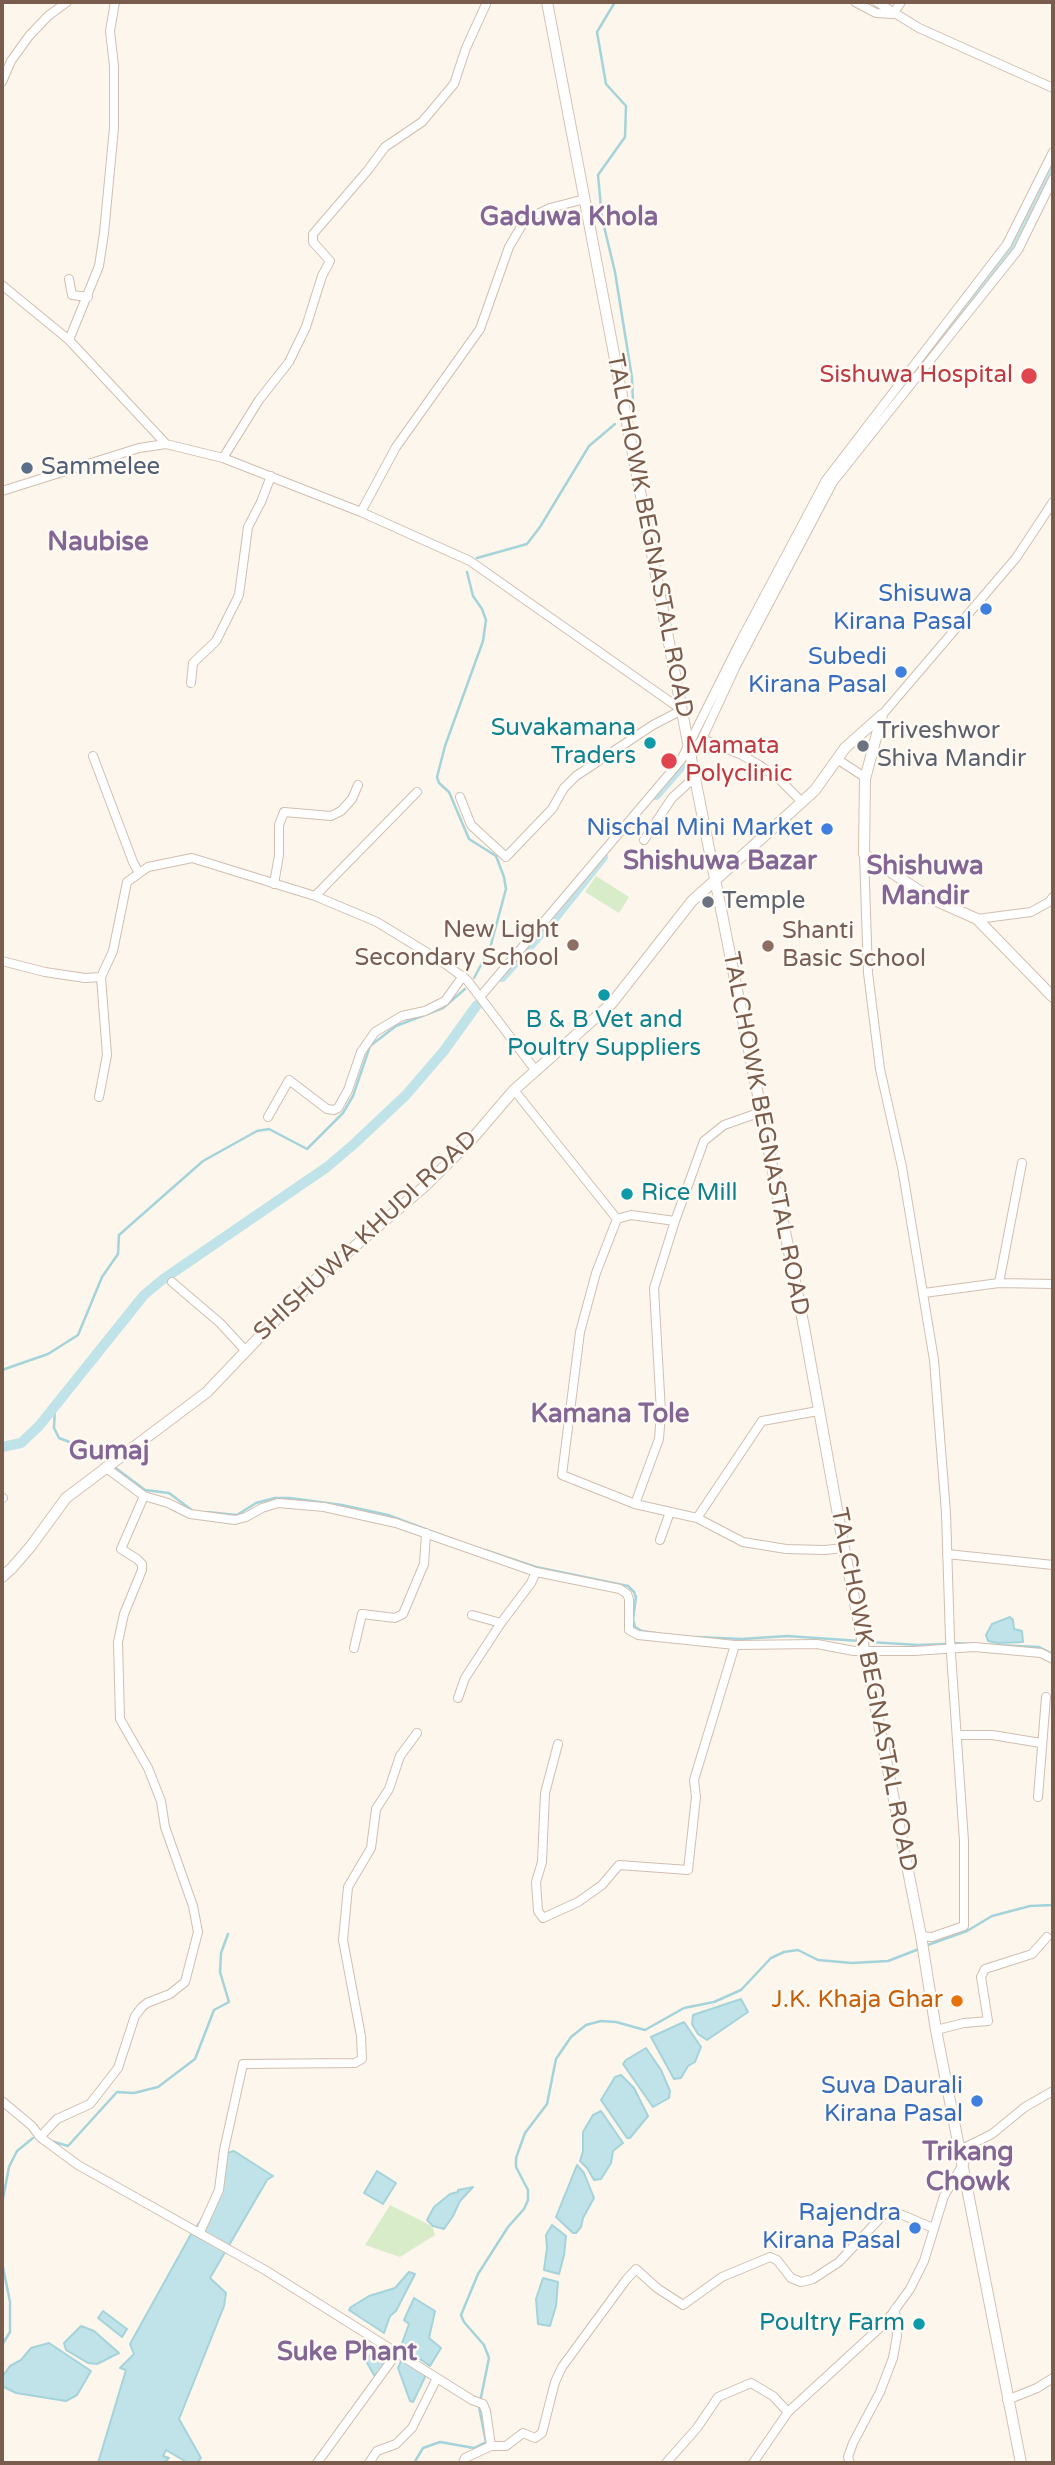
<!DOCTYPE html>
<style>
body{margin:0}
#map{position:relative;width:1055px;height:2465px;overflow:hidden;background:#fdf6ec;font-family:"Varela Round",sans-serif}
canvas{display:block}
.frame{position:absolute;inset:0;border:4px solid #7a5c4d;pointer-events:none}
</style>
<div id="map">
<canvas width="1055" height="2465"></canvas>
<div class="frame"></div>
</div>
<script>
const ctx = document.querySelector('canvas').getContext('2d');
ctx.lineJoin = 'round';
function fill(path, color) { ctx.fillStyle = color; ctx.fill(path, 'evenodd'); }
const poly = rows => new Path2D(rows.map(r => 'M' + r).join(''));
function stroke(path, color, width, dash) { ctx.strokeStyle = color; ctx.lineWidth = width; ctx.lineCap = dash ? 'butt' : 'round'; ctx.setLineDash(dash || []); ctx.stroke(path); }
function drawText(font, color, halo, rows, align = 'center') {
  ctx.font = font + ' "Varela Round",sans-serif'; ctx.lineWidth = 5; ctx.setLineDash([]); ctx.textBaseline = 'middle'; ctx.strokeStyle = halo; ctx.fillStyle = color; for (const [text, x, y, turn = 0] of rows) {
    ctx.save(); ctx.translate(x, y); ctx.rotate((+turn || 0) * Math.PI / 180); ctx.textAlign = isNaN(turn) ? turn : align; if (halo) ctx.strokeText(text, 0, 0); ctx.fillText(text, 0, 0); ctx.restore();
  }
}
fill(poly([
 [596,876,629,897,619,913,585,892],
 [390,2205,432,2226,435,2235,400,2257,365,2245]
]), '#d8ecc9');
const water = poly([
 [1010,1617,1013,1620,1014,1629,1022,1631,1023,1642,998,1643,988,1641,986,1635,992,1624,1010,1617],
 [741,1999,748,2012,707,2040,698,2034,692,2024,693,2015,741,1999],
 [684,2022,701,2047,695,2062,688,2066,681,2078,674,2079,651,2037,684,2022],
 [646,2048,661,2070,670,2091,669,2098,653,2107,623,2064,626,2060,646,2048],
 [621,2075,634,2088,648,2116,630,2138,627,2138,601,2100,615,2077,621,2075],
 [601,2111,623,2143,613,2151,611,2163,601,2179,594,2180,587,2168,580,2161,583,2151,583,2132,593,2115,601,2111],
 [234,2151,273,2176,267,2180,210,2278,226,2293,224,2306,179,2419,201,2458,197,2463,188,2463,166,2450,163,2456,169,2458,164,2463,98,2463,126,2370,120,2368,134,2354,130,2344,190,2236,214,2201,223,2154,234,2151],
 [577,2165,584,2173,594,2198,583,2218,581,2227,576,2233,573,2233,556,2217,577,2165],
 [377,2171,396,2183,383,2204,364,2193,377,2171],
 [473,2187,460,2201,453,2216,444,2229,433,2226,427,2220,434,2207,450,2194,458,2192,458,2190,473,2187],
 [552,2225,566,2236,564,2255,559,2274,544,2270,547,2248,546,2235,552,2225],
 [409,2272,415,2274,396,2311,390,2316,384,2333,349,2310,351,2307,369,2296,395,2288,409,2272],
 [543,2278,558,2282,556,2306,550,2326,538,2324,536,2299,543,2278],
 [414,2298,435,2311,429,2338,441,2348,430,2366,401,2346,409,2324,404,2320,414,2298],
 [103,2311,127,2329,122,2337,98,2318,103,2311],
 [81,2326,94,2331,119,2353,97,2364,88,2363,66,2350,64,2343,81,2326],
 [49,2343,91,2371,77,2395,66,2401,16,2393,2,2386,2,2377,10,2366,21,2360,31,2348,49,2343],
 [376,2346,389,2356,382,2372,374,2375,366,2361,376,2346],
 [402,2359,426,2375,413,2402,410,2401,398,2368,402,2359]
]);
fill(water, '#bfe3e8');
stroke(water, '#a5d3da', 2);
stroke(poly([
 [615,2,597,32,606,84,626,106,625,137,598,175,602,218,615,272,632,378,633,403],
 [477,558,527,544,540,527,589,446,615,424],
 [467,572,473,596,482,609,486,620,483,641,445,746,437,777,439,783,449,792,469,839,496,856,504,877,506,889,490,948,474,978],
 [2,1370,48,1354,78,1335,102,1277,118,1254,119,1235,203,1161,257,1131,269,1129,307,1149,343,1113,353,1096,370,1046,396,1026,443,1008,465,989],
 [55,1407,54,1428,59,1438,88,1449,104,1459],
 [113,1466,145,1490,169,1493,193,1511],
 [207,1512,237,1515,256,1503,275,1498,290,1498,342,1505,388,1515,452,1539],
 [485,1550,536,1567,628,1586,634,1592,636,1597,633,1619,635,1627,642,1631,662,1634],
 [696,1637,742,1639,787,1636,860,1641],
 [870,1642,918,1645,947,1644],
 [953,1643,1039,1647,1053,1654],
 [925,1946,967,1931,992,1916,1030,1906,1053,1905],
 [51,2141,68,2146,117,2092,134,2093,158,2087,195,2059,214,2010,229,2002,220,1972,221,1953,228,1934],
 [2,2204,9,2167,17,2151,33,2138],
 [2,2262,10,2302,10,2332,2,2345],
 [414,2463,423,2448,440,2442,474,2448,486,2442,479,2407,489,2358,484,2345,464,2322,461,2315,478,2274,508,2227,524,2209,528,2200,528,2190,516,2167,516,2158,525,2133,547,2104,556,2059,571,2037,586,2025,601,2021,616,2022,645,2030,684,2008,714,2002,741,1990,771,1958,784,1952,798,1950,818,1960,852,1963,888,1961,919,1949]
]), '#a5d3da', 2.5);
stroke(poly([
 [886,408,1014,243,1053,164],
 [694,745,715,702],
 [656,795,683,764],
 [502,977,557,915,603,857],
 [2,1447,21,1443,39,1426,144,1295,162,1280,327,1167,354,1144,406,1095,443,1052,477,1005]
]), '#bfe3e8', 10);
const minor = poly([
 [855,2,876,13,893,14,901,2],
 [877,2,919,28,1053,88],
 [2,82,11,61,29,36,48,16,67,2],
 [69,279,72,295,88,297],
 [2,285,69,340,166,444],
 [69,340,99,266,104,233,114,128,114,66,110,31,115,2],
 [223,458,259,400,289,362,306,327,322,276,330,261,313,242,313,234,368,170,385,147,422,122,454,84,466,48,487,2],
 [2,491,139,448,166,444,223,458,361,512,470,561,682,710,653,725,576,776,564,788,552,809,506,857,471,825,460,797],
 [361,512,396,447,480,329,509,247,525,220,550,208,585,199],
 [191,683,193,663,216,641,239,595,248,527,261,502,271,476],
 [882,715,1016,558,1053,502],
 [702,739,740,754,759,765,778,778,802,802],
 [93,756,133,862,139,873],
 [691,756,702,739,736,666,833,482,1018,250,1053,179],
 [837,759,866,778],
 [644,840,672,798,695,777],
 [864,854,868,973,880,1069,902,1167,934,1360,946,1513,950,1639,964,1841,964,1926,932,1937,921,1936],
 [274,884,279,855,279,825,284,812,331,816,341,811,352,799,358,785],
 [315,896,417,792],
 [977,919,1031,912,1049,902,1053,897],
 [2,961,45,972,85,978,101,977],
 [101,977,113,951,127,882,148,867,192,858,315,896,377,922,444,963,467,980,536,1071],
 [480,997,681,760,740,642,826,480,1007,244,1053,152],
 [514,1090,617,1219,596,1273,580,1332,562,1475,635,1504,697,1518,762,1421,818,1411],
 [99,1097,107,1055,101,977],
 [268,1117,289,1080,327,1109,334,1110,338,1108,348,1090,361,1052,375,1032,402,1016,425,1011,445,1001,463,976],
 [617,1219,631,1215,675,1221],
 [172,1282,220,1323,245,1350],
 [999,1283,1022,1163],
 [924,1293,999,1283,1053,1284],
 [105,1467,144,1496,168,1503,190,1514,235,1520,246,1517,262,1508,278,1503,324,1507,396,1523,536,1572,620,1589,627,1594,629,1599,629,1630,638,1635,735,1645,817,1644,854,1651,914,1651,974,1647,1041,1653,1053,1659],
 [2,1498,3,1498],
 [635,1504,659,1439,661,1412,654,1288,675,1221,704,1141,724,1125,761,1112],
 [697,1518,743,1542,786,1549,825,1550,844,1548],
 [660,1540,670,1512],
 [947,1554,1053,1565],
 [472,1615,501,1623,531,1583,536,1572],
 [354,1648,362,1614,395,1618,403,1614,424,1564,426,1533],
 [458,1698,465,1678,501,1623],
 [958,1735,992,1735,1041,1743],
 [558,1744,545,1793,542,1862,536,1882,538,1911,543,1918,578,1902,602,1885,619,1865,688,1870,696,1797,694,1780,735,1645],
 [1038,1797,1046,1697],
 [936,2030,964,2023,988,2021,981,1977,985,1969,1032,1954,1047,1937],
 [2,2101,32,2126,40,2137,78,2165,265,2270,472,2400,483,2404,486,2411,491,2446,506,2446,523,2433,535,2438,542,2433,555,2382,562,2367,626,2280,636,2269,657,2288,683,2305,722,2277,770,2257,777,2260,791,2278,801,2282,813,2279,839,2262,884,2214,893,2211,933,2228],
 [40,2137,57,2119,90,2104,118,2068,135,2016,142,2007,147,2003,170,1994,185,1982,198,1932,193,1906,165,1827,161,1801,148,1768,120,1719,118,1642,124,1614,142,1570,142,1564,137,1559,121,1549,144,1496],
 [200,2232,219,2190,224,2150,243,2064,355,2063,362,2059,361,2036,343,1940,348,1887,371,1848,376,1809,389,1789,400,1756,417,1733],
 [1007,2400,1037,2388,1053,2378],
 [317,2463,397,2353],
 [369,2463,377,2451,396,2444,412,2428,437,2378],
 [463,2463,465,2458,491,2446],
 [666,2463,697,2428,718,2397,751,2383,773,2396,788,2412],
 [753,2463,788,2412,886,2322,910,2289,924,2261,944,2196,968,2156,966,2147,992,2134,1025,2107,1053,2091],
 [850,2463,848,2457,853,2443,880,2392,893,2358,897,2336,895,2309]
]);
const secondary = poly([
 [547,2,689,748,804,1327,844,1548,921,1936,936,2030,1021,2463],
 [882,715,865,779,864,854,930,898,977,919,1053,997],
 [2,1577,12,1568,31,1546,66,1498,207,1392,306,1288,425,1186,472,1139,514,1090,612,1003,692,901,802,802,815,790,845,748,882,715]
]);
stroke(minor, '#d1beb0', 10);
stroke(secondary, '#d6c0b0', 12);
stroke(minor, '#fff', 8);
stroke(secondary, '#fff', 10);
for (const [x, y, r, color] of [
 [1029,376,9,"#e0444e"],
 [27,468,7,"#5c6f8a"],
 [986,609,7,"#3f7fe0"],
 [901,672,7,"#3f7fe0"],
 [650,743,7,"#0f9aa8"],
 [863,746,7,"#6b7280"],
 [669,761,9,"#e0444e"],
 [827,829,7,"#3f7fe0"],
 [708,902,7,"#6b7280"],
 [573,945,7,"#8d6e63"],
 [768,946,7,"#8d6e63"],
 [604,995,7,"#0f9aa8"],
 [627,1194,7,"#0f9aa8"],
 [957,2001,7,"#e8710a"],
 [977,2101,7,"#3f7fe0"],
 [915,2228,7,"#3f7fe0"],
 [919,2324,7,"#0f9aa8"]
]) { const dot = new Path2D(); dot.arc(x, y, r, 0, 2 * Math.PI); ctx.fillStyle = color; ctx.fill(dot); stroke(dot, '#fffaf3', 2.5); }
drawText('24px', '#be3a42', '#fffaf3', [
 ["Sishuwa Hospital",1013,376],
 ["Mamata",685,747,"left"],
 ["Polyclinic",685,775,"left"]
], 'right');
drawText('24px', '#4e5e75', '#fffaf3', [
 ["Sammelee",41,468]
], 'left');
drawText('24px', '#7a5c4d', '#fffaf3', [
 ["TALCHOWK BEGNASTAL ROAD",649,536,79],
 ["TALCHOWK BEGNASTAL ROAD",765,1134,79],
 ["SHISHUWA KHUDI ROAD",366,1236,-43],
 ["TALCHOWK BEGNASTAL ROAD",873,1690,79]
]);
drawText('24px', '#366cbe', '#fffaf3', [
 ["Shisuwa",972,595],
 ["Kirana Pasal",972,623],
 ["Subedi",887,658],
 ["Kirana Pasal",887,686],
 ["Nischal Mini Market",813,829],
 ["Suva Daurali",963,2087],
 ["Kirana Pasal",963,2115],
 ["Rajendra",901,2214],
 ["Kirana Pasal",901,2242]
], 'right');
drawText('24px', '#0d838f', '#fffaf3', [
 ["Suvakamana",636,729],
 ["Traders",636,757],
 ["B & B Vet and",604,1021,"center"],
 ["Poultry Suppliers",604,1049,"center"],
 ["Rice Mill",641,1194,"left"],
 ["Poultry Farm",905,2324]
], 'right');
drawText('24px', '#5b616d', '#fffaf3', [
 ["Triveshwor",877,732],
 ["Shiva Mandir",877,760],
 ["Temple",722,902]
], 'left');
drawText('24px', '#785e54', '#fffaf3', [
 ["New Light",559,931],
 ["Secondary School",559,959],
 ["Shanti",782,932,"left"],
 ["Basic School",782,960,"left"]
], 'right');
drawText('24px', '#c56008', '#fffaf3', [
 ["J.K. Khaja Ghar",943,2001]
], 'right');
drawText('bold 26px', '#846695', '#fffaf3', [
 ["Gaduwa Khola",569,218],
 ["Naubise",98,543],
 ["Shishuwa Bazar",720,862],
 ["Shishuwa",925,867],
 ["Mandir",925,897],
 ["Kamana Tole",610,1415],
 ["Gumaj",109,1452],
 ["Trikang",968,2153],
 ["Chowk",968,2183],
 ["Suke Phant",347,2353]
]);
</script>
